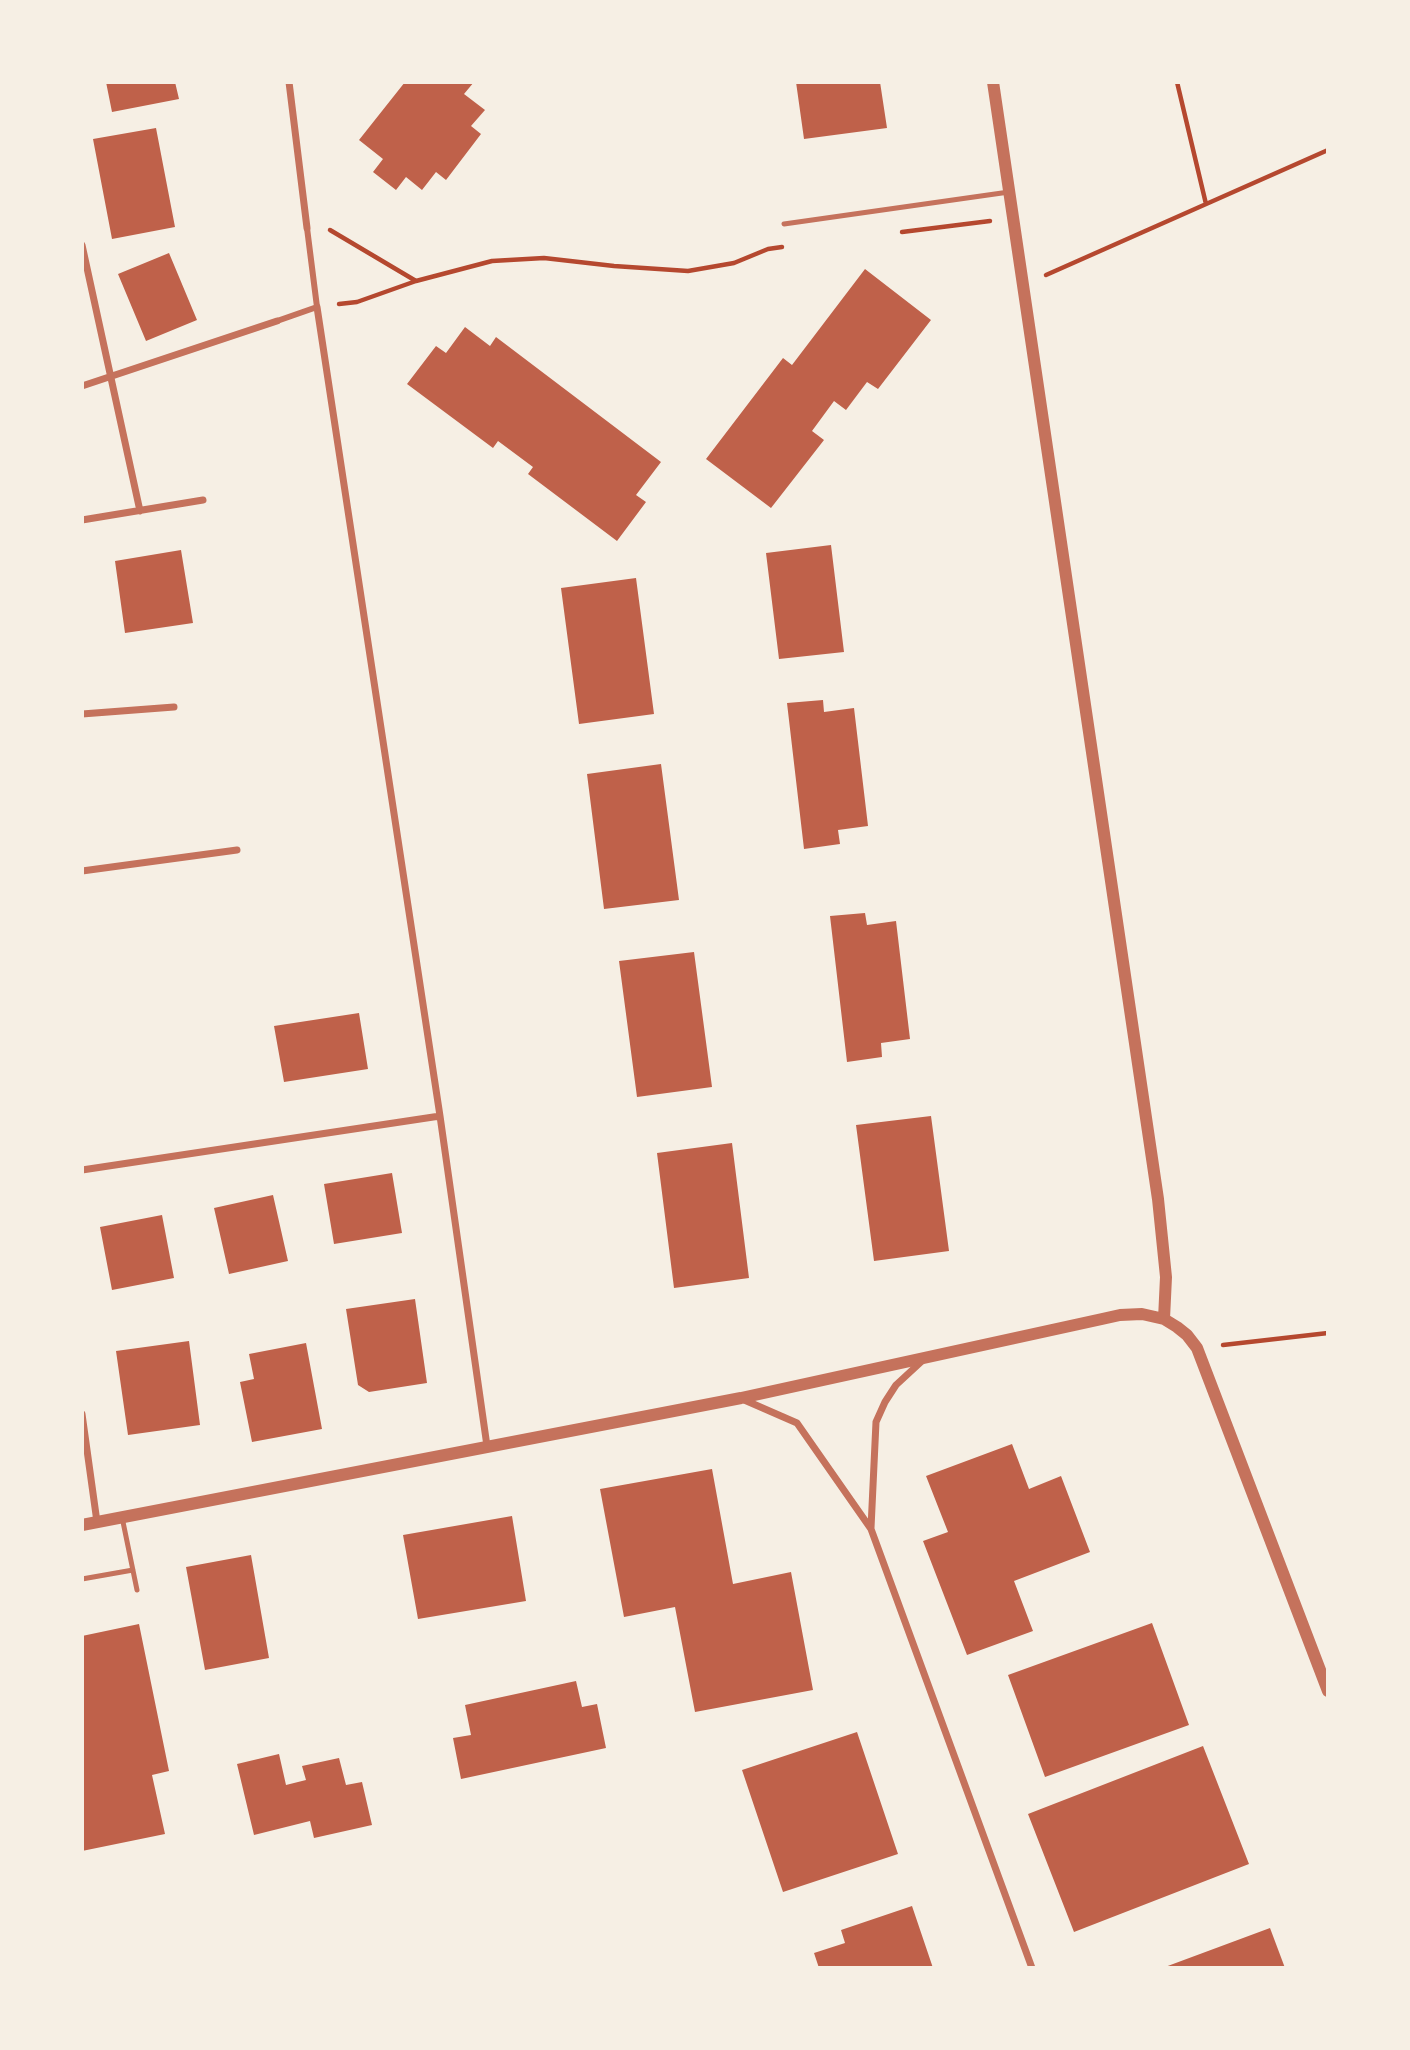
<!DOCTYPE html>
<style>
body{margin:0}
#map{position:relative;width:1410px;height:2050px;overflow:hidden;background:#f6efe4;font-family:"Noto Serif",serif}
canvas{display:block}
.frame{position:absolute;inset:0;border:84px solid #f6efe4;pointer-events:none}
</style>
<div id="map">
<canvas width="1410" height="2050"></canvas>
<div class="frame"></div>
</div>
<script>
const ctx = document.querySelector('canvas').getContext('2d');
ctx.lineJoin = 'round';
function fill(path, color) { ctx.fillStyle = color; ctx.fill(path, 'evenodd'); }
const poly = rows => new Path2D(rows.map(r => 'M' + r).join(''));
function stroke(path, color, width, dash) { ctx.strokeStyle = color; ctx.lineWidth = width; ctx.lineCap = dash ? 'butt' : 'round'; ctx.setLineDash(dash || []); ctx.stroke(path); }
fill(poly([
 [106,82,175,82,179,99,112,112],
 [405,82,474,82,464,94,485,110,471,126,481,134,446,180,436,172,422,190,406,177,396,190,373,172,383,159,359,140],
 [796,82,880,82,887,128,804,139],
 [156,128,175,227,112,239,93,139],
 [169,253,197,320,146,341,118,274],
 [865,269,931,320,878,389,867,382,846,410,834,401,812,431,824,440,771,508,706,459,783,358,792,365],
 [465,327,490,346,496,337,661,462,636,495,646,502,617,541,528,474,533,467,498,441,493,448,407,384,436,346,446,353],
 [831,545,844,652,779,659,766,553],
 [181,550,193,623,125,633,115,561],
 [636,578,654,714,579,724,561,588],
 [823,700,824,712,854,708,868,826,838,830,840,844,804,849,787,703],
 [661,764,679,900,604,909,587,774],
 [865,913,867,925,896,921,910,1039,881,1043,882,1057,847,1062,830,916],
 [694,952,712,1087,637,1097,619,961],
 [359,1013,368,1069,284,1082,274,1026],
 [931,1116,949,1251,874,1261,856,1125],
 [732,1143,749,1278,674,1288,657,1153],
 [392,1173,402,1233,334,1244,324,1184],
 [273,1195,288,1261,229,1274,214,1208],
 [162,1215,174,1278,112,1290,100,1227],
 [415,1299,427,1383,369,1392,358,1385,346,1309],
 [189,1341,200,1425,128,1435,116,1351],
 [306,1343,322,1429,252,1442,240,1382,254,1379,249,1354],
 [1012,1444,1029,1489,1061,1476,1090,1552,1014,1581,1033,1631,967,1655,923,1541,948,1532,926,1476],
 [712,1469,733,1584,791,1572,813,1690,695,1712,675,1607,624,1617,600,1489],
 [512,1516,526,1601,418,1619,403,1535],
 [251,1555,269,1658,205,1670,186,1567],
 [1152,1623,1189,1725,1045,1777,1008,1675],
 [139,1624,169,1771,152,1775,165,1834,82,1851,82,1636],
 [576,1681,582,1707,597,1704,606,1748,461,1779,453,1738,471,1735,465,1705],
 [857,1732,898,1854,783,1892,742,1770],
 [1203,1746,1249,1864,1074,1932,1028,1814],
 [279,1754,286,1785,306,1780,302,1766,339,1758,346,1785,362,1782,372,1825,314,1838,310,1821,254,1835,237,1764],
 [912,1906,933,1968,819,1968,814,1953,845,1943,841,1930],
 [1270,1928,1285,1968,1165,1968,1165,1967]
]), '#bf614a');
stroke(poly([
 [1177,82,1206,204],
 [330,230,416,281],
 [902,232,990,221],
 [1046,275,1328,150],
 [339,304,357,302,416,281,492,261,544,258,614,266,688,271,734,263,768,249,782,247],
 [1223,1345,1328,1333]
]), '#b5482f', 4.5);
stroke(poly([
 [784,224,1009,192],
 [122,1517,137,1590],
 [82,1579,133,1570]
]), '#c5725c', 5);
stroke(poly([
 [277,321,317,307,307,228]
]), '#c5725c', 6);
stroke(poly([
 [289,82,307,228],
 [82,245,140,511],
 [317,307,440,1116,487,1446],
 [82,386,277,321],
 [82,520,203,500],
 [82,714,174,707],
 [82,871,237,850],
 [82,1170,440,1116],
 [742,1399,797,1423,871,1529,1032,1968],
 [82,1414,97,1522],
 [871,1528,876,1422,885,1402,896,1385,922,1361]
]), '#c5725c', 7);
stroke(poly([
 [993,82,1158,1199,1166,1277,1164,1319],
 [82,1525,741,1398,1102,1319,1120,1315,1142,1314,1164,1319,1177,1327,1187,1335,1197,1348,1328,1691]
]), '#c5725c', 12);
</script>
